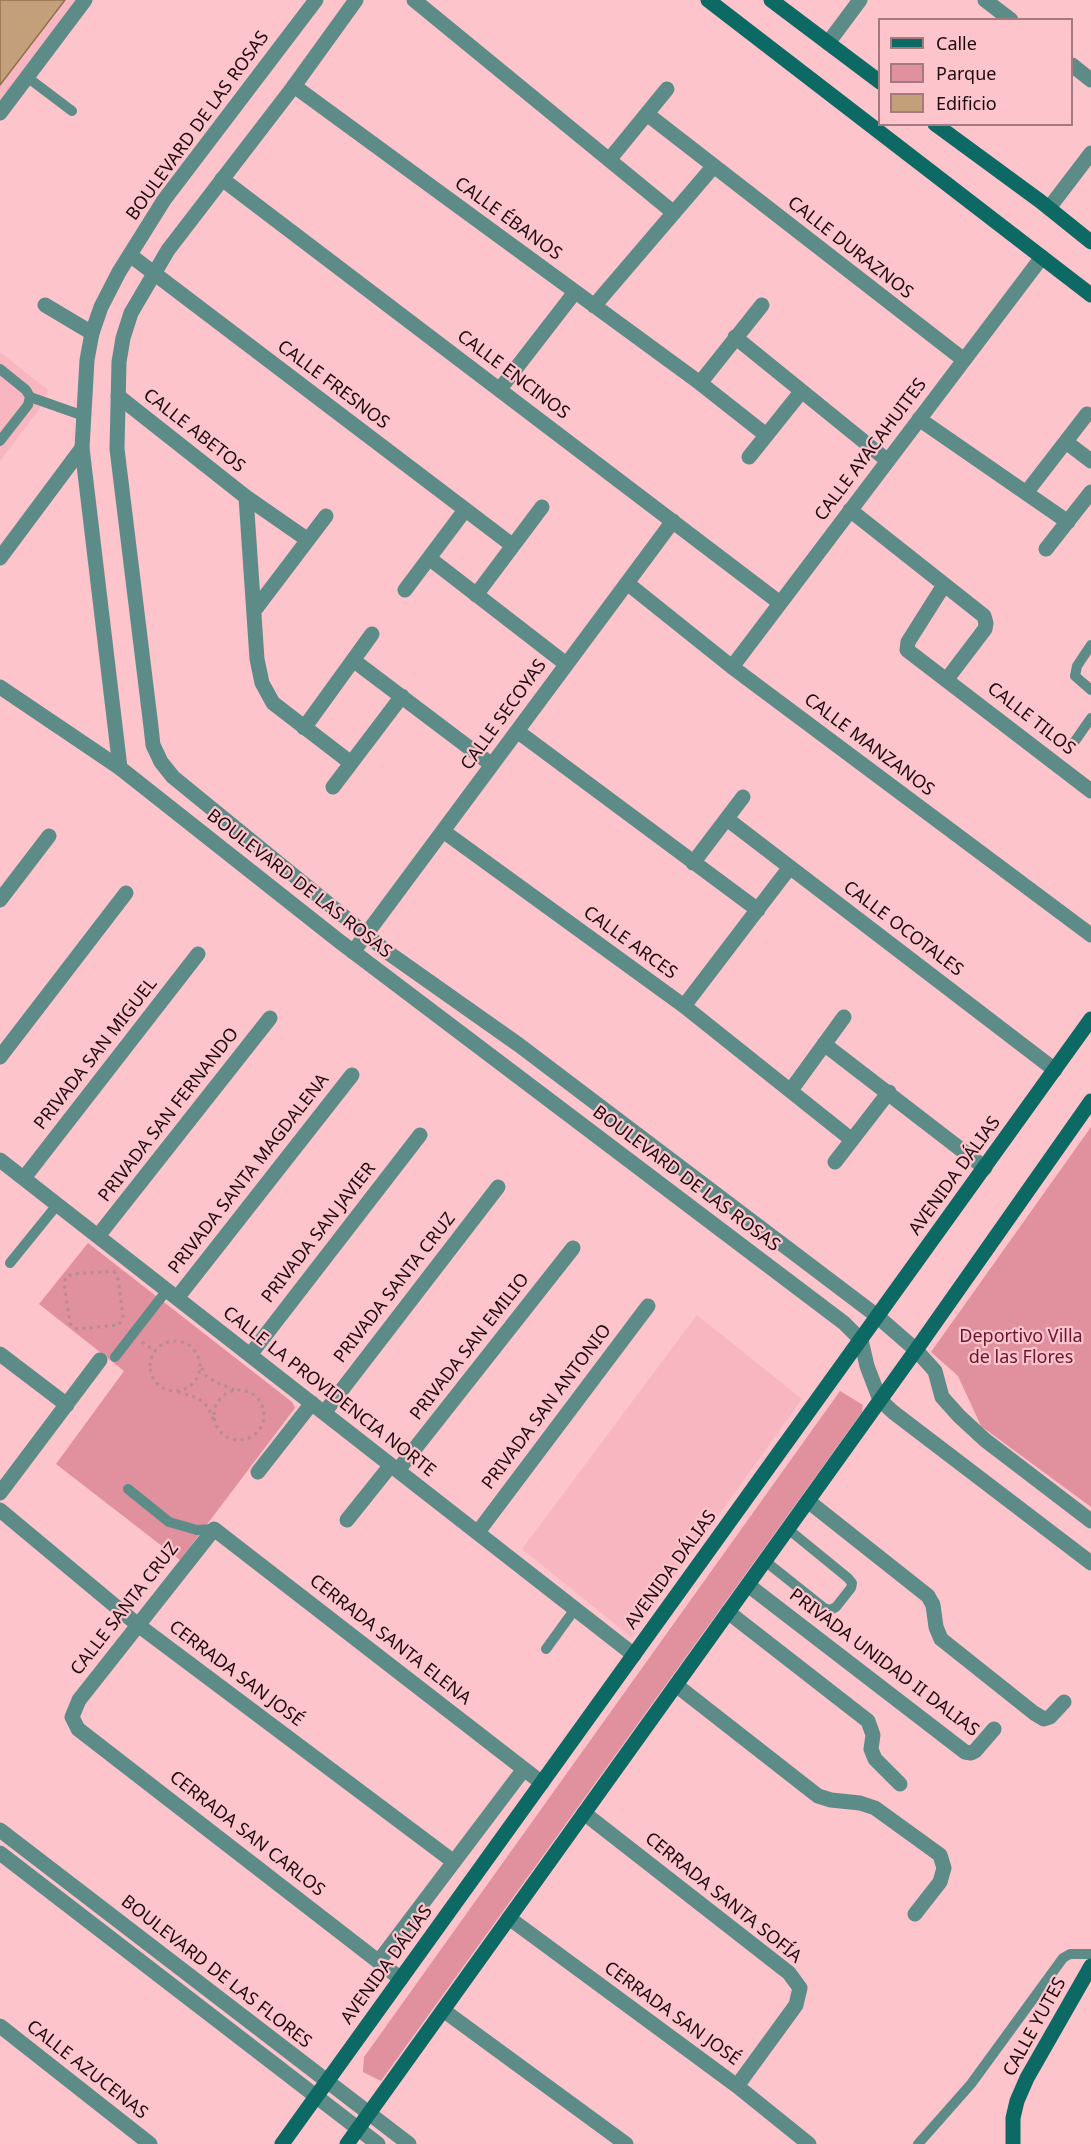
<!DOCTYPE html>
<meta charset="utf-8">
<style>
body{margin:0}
#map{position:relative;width:1091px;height:2144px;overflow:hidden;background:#fdc4cc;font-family:"Noto Sans",sans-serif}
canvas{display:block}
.legend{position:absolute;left:878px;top:18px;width:195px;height:108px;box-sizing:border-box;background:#fdc4cc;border:2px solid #a37a80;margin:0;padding:8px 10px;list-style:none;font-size:18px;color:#1d0a0e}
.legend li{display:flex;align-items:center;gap:12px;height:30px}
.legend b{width:30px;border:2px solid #a37a80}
</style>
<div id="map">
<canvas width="1091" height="2144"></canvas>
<ul class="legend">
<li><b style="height:8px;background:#0d6964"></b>Calle</li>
<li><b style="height:16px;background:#e1909e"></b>Parque</li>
<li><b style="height:16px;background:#c3a07a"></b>Edificio</li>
</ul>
</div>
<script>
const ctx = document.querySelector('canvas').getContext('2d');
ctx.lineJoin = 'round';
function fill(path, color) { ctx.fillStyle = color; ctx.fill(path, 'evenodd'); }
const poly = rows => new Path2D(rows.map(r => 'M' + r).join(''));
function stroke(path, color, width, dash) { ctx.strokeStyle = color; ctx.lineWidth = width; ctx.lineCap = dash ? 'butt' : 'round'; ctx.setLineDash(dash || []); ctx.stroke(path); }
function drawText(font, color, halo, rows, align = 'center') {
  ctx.font = font + ' "Noto Sans",sans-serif'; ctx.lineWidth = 4.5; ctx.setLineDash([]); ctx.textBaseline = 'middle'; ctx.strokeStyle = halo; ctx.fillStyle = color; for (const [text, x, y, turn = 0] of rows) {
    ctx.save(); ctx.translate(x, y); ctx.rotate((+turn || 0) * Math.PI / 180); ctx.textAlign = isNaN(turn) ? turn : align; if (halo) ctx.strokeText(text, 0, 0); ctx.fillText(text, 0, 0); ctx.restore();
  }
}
fill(poly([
 [0,0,77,0,0,103],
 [0,352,48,390,40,408,0,461],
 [697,1315,802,1399,631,1637,522,1549]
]), '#f7b6c0');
fill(poly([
 [1091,1127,1091,1507,981,1426,958,1376,931,1352],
 [88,1243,292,1402,295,1408,180,1560,56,1464,124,1371,39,1304],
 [840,1391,863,1405,862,1412,381,2081,363,2072,364,2057]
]), '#e1909e');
fill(poly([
 [0,0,65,0,0,86]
]), '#0003');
const building = poly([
 [0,0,65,0,0,85,0,0]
]);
fill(building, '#c3a07a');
stroke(building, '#92714d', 1.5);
stroke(poly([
 [114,1271,118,1279,123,1316,119,1325,77,1329,73,1327,70,1323,64,1283,66,1277,72,1274,114,1271],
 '150 1366a25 25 0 1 1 50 0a25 25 0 1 1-50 0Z',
 [142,1342,155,1351],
 [202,1368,206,1376,216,1382,235,1390],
 '214 1415a25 25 0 1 1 50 0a25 25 0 1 1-50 0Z',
 [178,1392,198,1398,208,1407,213,1419]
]), '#b88b92', 3, [3, 4.5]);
stroke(poly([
 [27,77,72,111],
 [0,369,26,390,30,397,28,405,0,441],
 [30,397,84,416],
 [1091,645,1077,666,1075,676,1091,690],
 [1075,741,1091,718],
 [10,1263,57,1205],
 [115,1357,167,1290],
 [128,1489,169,1522,197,1530,214,1529],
 [765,1561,824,1608,830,1610,836,1607,851,1588,852,1583,848,1578,788,1529],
 [546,1649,575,1609],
 [918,2144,971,2084,1063,1958,1070,1954,1091,1954]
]), '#5d8c88', 10);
stroke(poly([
 [414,0,674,213],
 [985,0,1011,20],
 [828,43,860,0],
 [1072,65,1091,80],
 [294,86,700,383,766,435],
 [0,113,85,0],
 [647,114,964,360],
 [609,160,667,89],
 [222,179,780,603],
 [1049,208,1091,153],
 [130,255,512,545],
 [45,305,92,333],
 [594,306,713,167],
 [735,337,888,461],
 [700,383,762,305],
 [500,389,575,292],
 [118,396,246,497,308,540],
 [919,419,1068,522],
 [1066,442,1091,461],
 [749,457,801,392],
 [1026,493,1087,414],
 [246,497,257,659,262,683,273,703,351,763],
 [850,510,984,616,986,623,985,629,947,679],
 [1046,549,1091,492],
 [0,558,82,448],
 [429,558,566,664],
 [627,583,732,667,1091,935],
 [944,585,908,642,907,650,1091,791],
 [405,590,465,510],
 [476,595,542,507],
 [254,611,326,516],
 [353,660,492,765],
 [732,667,1042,257],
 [0,687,120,768],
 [304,728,372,634],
 [517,731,758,910],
 [333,787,402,696],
 [727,819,1055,1070],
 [443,831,684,1006,852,1140],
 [693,863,743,797],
 [0,900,49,836],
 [353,952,673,521],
 [684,1006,790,867],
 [824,1044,985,1168],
 [0,1057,126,893],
 [791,1090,844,1017],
 [0,1160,634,1655],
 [835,1162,889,1092],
 [24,1178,198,954],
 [98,1236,270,1018],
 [177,1298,352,1075],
 [0,1354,67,1405],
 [250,1355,420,1135],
 [324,1413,498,1187],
 [398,1470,573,1248],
 [258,1472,312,1403],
 [0,1493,100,1360],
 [808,1501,928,1596,933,1605,936,1627,941,1639,1034,1713,1044,1719,1050,1717,1064,1702],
 [0,1510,138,1625,454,1862],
 [347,1520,391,1465],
 [478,1532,648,1306],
 [748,1585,965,1752,971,1753,975,1751,994,1729],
 [728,1612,868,1721,873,1735,871,1749,875,1759,900,1784],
 [676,1685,818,1796,831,1800,860,1803,875,1808,940,1855,944,1868,940,1882,915,1914],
 [584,1813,789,1973,800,1988,796,2005,737,2086],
 [509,1918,737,2086,809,2144],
 [379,1961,524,1769],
 [401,1979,78,1729,72,1717,79,1700,214,1529,542,1783],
 [443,2010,626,2144],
 [0,2026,150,2144]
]), '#5d8c88', 15);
stroke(poly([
 [316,0,164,200,119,272,101,307,92,333,87,360,82,448,120,768,339,941,844,1323,861,1340,867,1366,880,1400,893,1412,1091,1563],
 [356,0,294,86,168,250,131,313,123,338,119,362,117,449,151,727,153,745,161,762,173,777,390,954,519,1045,877,1316,916,1350,935,1371,942,1397,959,1416,985,1440,1091,1521],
 [0,1830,409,2144],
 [0,1853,378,2144]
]), '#5d8c88', 15);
stroke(poly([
 [708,0,1091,295],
 [771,0,880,82],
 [935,124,1040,201,1091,242],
 [282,2144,1091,1019],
 [347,2144,916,1350,1091,1101],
 [1013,2144,1013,2118,1017,2101,1027,2078,1091,1966]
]), '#0d6964', 15);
drawText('18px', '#1d0a0e', '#fdc4cc', [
 ["BOULEVARD DE LAS ROSAS",198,126,-54],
 ["CALLE ÉBANOS",508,219,36],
 ["CALLE DURAZNOS",850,248,38],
 ["CALLE ENCINOS",513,375,37],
 ["CALLE FRESNOS",333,385,37],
 ["CALLE ABETOS",194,431,38],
 ["CALLE AYACAHUITES",871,450,-53],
 ["CALLE SECOYAS",504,715,-54],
 ["CALLE TILOS",1031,719,38],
 ["CALLE MANZANOS",869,745,37],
 ["BOULEVARD DE LAS ROSAS",299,884,38],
 ["CALLE OCOTALES",903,929,37],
 ["CALLE ARCES",630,943,36],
 ["PRIVADA SAN MIGUEL",96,1054,-52],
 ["PRIVADA SAN FERNANDO",169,1115,-52],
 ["PRIVADA SANTA MAGDALENA",249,1174,-52],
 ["AVENIDA DÁLIAS",955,1176,-54],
 ["BOULEVARD DE LAS ROSAS",686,1179,37],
 ["PRIVADA SAN JAVIER",319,1233,-52],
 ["PRIVADA SANTA CRUZ",395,1288,-52],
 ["PRIVADA SAN EMILIO",470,1347,-52],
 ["CALLE LA PROVIDENCIA NORTE",329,1392,38],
 ["PRIVADA SAN ANTONIO",547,1407,-53],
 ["AVENIDA DÁLIAS",671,1570,-54],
 ["CALLE SANTA CRUZ",125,1609,-52],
 ["CERRADA SANTA ELENA",390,1640,38],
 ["PRIVADA UNIDAD II DALIAS",884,1663,37],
 ["CERRADA SAN JOSÉ",236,1674,37],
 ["CERRADA SAN CARLOS",247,1834,38],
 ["CERRADA SANTA SOFÍA",723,1898,39],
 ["AVENIDA DÁLIAS",387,1965,-54],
 ["BOULEVARD DE LAS FLORES",216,1972,38],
 ["CERRADA SAN JOSÉ",672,2014,36],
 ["CALLE YUTES",1035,2027,-61],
 ["CALLE AZUCENAS",87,2070,38]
]);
drawText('18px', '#66132b', '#fdc4cc', [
 ["Deportivo Villa",1021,1337],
 ["de las Flores",1021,1358]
]);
</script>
